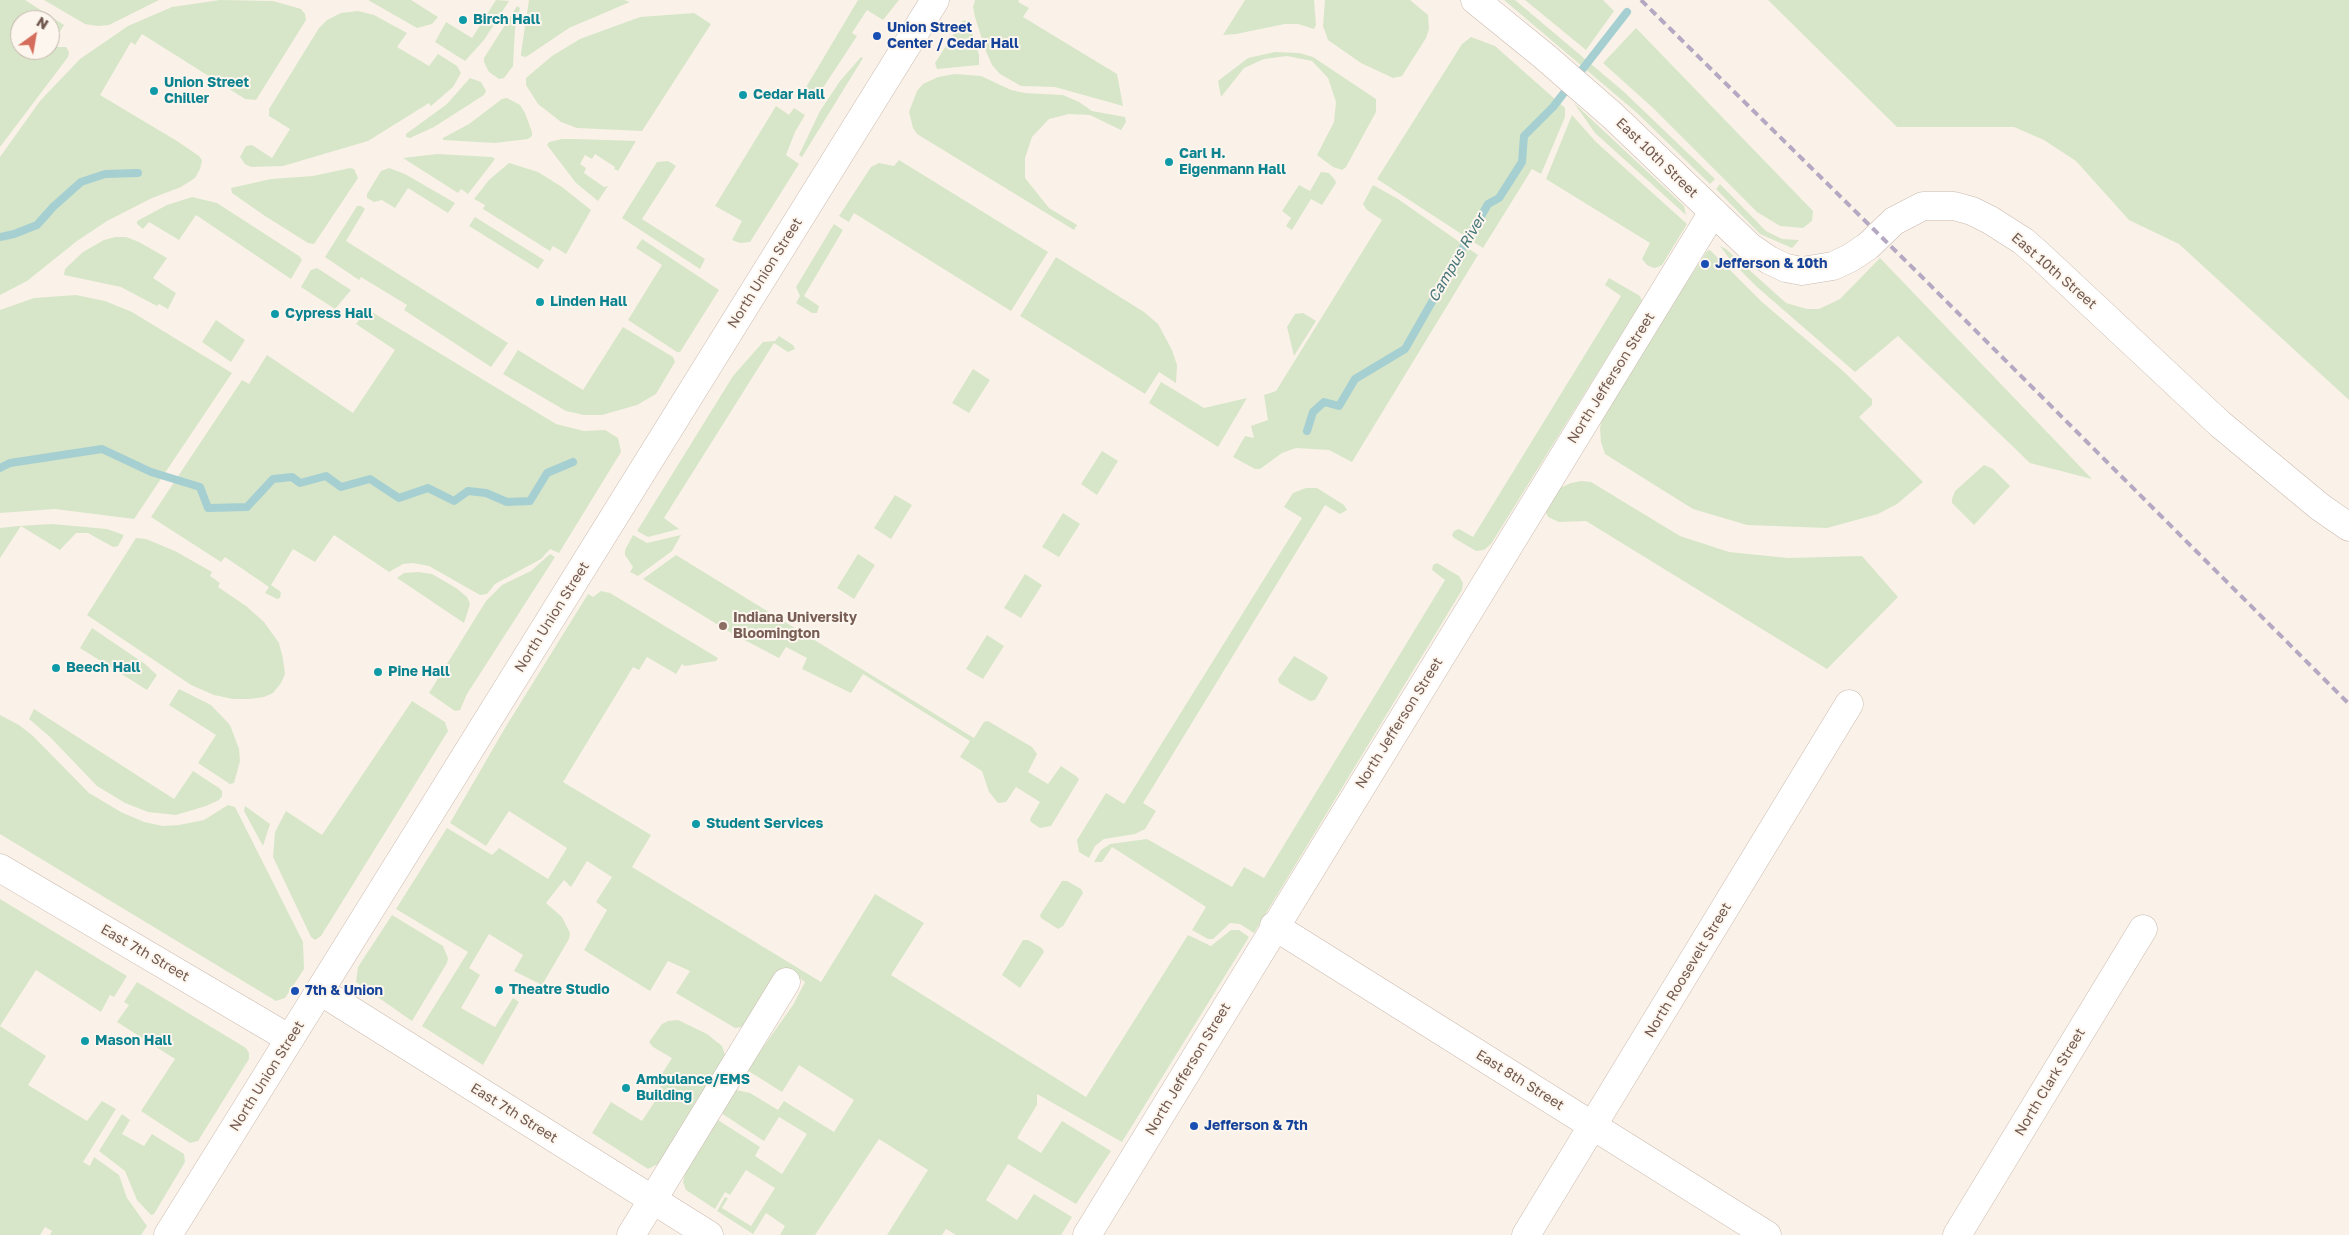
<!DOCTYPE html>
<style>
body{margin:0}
#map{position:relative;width:2349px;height:1235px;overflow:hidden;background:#faf2e8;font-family:"Golos Text",sans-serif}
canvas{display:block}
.north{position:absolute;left:10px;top:10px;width:50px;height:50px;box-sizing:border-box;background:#fdf6ee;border:1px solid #c5b7ae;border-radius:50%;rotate:32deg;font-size:14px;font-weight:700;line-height:20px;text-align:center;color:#71594f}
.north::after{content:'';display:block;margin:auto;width:18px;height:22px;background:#d56d5c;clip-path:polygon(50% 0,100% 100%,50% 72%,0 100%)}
</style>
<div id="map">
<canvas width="2349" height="1235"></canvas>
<div class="north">N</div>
</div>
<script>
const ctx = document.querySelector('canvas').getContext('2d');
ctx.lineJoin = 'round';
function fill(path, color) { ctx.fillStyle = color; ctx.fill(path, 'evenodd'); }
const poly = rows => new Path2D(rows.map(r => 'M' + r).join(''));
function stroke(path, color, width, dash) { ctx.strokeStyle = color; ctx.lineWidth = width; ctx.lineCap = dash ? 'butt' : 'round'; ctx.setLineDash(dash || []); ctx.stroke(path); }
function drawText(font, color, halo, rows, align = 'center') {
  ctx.font = font + ' "Golos Text",sans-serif'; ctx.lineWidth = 4; ctx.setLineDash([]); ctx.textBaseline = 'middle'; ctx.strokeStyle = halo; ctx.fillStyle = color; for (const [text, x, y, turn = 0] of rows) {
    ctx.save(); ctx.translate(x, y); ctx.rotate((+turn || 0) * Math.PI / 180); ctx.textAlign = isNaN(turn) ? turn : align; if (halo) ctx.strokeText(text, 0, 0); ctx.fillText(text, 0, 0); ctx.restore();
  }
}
fill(poly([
 [0,0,25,0,64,25,53,43,58,47,66,47,69,52,68,57,0,147],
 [20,20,50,20,50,50,20,50],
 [44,0,159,0,109,25,98,26,85,24],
 [220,0,273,1,301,9,305,14,306,20,256,100,245,99,142,34,135,45,131,42,100,95,177,141,199,156,202,160,200,169,195,178,181,187,152,198,107,221,77,241,27,281,0,295,0,157,40,101,80,59,128,26,172,7],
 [368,0,411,0,438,17,432,24,417,28],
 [496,0,509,1,484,40,465,61,435,42,446,22,472,38],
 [529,0,624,0,630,2,569,28,526,57,521,56,521,53],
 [858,0,899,0,883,20,867,10,852,33,857,36,817,97,805,89],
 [975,0,1019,0,1018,2,1029,8,1023,17,1117,74,1123,106,1055,87,1021,86,1000,74,992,65,985,49,975,17,973,7],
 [1245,0,1314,0,1316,25,1314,29,1298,24,1285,24,1236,34,1223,35],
 [1325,0,1410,0,1428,15,1429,29,1426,38,1402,76,1393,78,1361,63,1328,40,1323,26],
 [1504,0,1515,0,1623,91,1715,179,1710,184,1636,112],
 [1525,0,1603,0,1614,11,1586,50],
 [1768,0,2349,0,2349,400,2179,244,2129,220,2076,161,2044,140,2014,127,1897,127],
 [517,6,520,8,515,29,513,66,504,78,499,79,489,72,484,62,484,58],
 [358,11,374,15,407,33,397,47,429,66,438,54,457,66,461,73,453,87,431,106,429,103,368,141,283,166,251,167,245,164,240,157,246,146,252,145,272,158,290,129,269,116,269,109,319,28,327,20,341,13],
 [694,13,711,24,642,131,577,128,561,122,538,104,526,85,526,78,552,56,580,39,640,17],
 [965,20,970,26,979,55,979,65,937,69,935,63,962,21],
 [1636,28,1813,211,1812,221,1803,228,1780,226,1757,212,1653,108,1603,63],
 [1471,37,1495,46,1565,108,1565,117,1541,174,1532,169,1483,248,1377,179,1462,44],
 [1275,52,1299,53,1313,57,1376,99,1376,112,1346,167,1342,170,1333,167,1317,155,1334,122,1336,102,1328,78,1312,61,1287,56,1264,59,1244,68,1221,97,1218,81,1248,58],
 [861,57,863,58,802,157,799,155,820,111,840,81],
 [955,74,981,76,1011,90,1025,93,1063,95,1079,102,1092,111,1125,117,1126,122,1121,130,1090,115,1069,114,1049,119,1032,137,1025,158,1025,178,1049,208,1077,225,1074,230,917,134,913,128,909,112,917,91,923,84,938,77],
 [470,78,481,82,486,91,484,95,434,127,410,138,406,137,406,134,447,104],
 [507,98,520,105,525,113,532,132,532,136,528,139,495,143,443,140,443,138,469,124,502,99],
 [1574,103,1684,206,1686,215,1595,133],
 [776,106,789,115,794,108,805,115,795,132,786,155,799,164,750,242,740,243,732,240,742,221,715,206],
 [1572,115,1596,142,1687,224,1662,265,1658,267,1654,268,1647,265,1642,259,1650,243,1546,179],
 [562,139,576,139,636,141,618,171,614,169,615,167,595,154,592,159,585,155,580,164,586,168,584,173,604,187,608,186,598,201,576,183,547,145,549,142],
 [437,154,492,157,495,159,468,194,461,189,458,193,403,158],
 [899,160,1048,252,1011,311,854,213,849,222,839,216,871,167,879,163,894,166],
 [668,161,676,166,642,219,705,259,700,269,622,218,657,162],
 [509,163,538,172,562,187,591,210,566,254,553,246,550,251,483,209,485,205,474,199,489,180],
 [350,168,354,169,358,178,314,244,308,243,265,216,232,193,231,188,271,179,313,176],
 [389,168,405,174,455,203,448,213,408,188,395,208,382,200,374,202,367,198,367,194,381,171],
 [1321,172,1329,173,1335,180,1336,183,1322,205,1311,199,1292,230,1286,226,1291,218,1282,211,1299,185,1310,191],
 [1720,184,1766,231,1782,239,1799,240,1794,246,1792,248,1760,234,1716,189],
 [1373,185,1398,199,1478,255,1352,462,1329,450,1296,448,1282,453,1260,469,1255,469,1233,457,1245,436,1254,438,1251,426,1268,420,1264,395,1276,391,1382,220,1367,210,1363,204],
 [192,197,217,203,299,256,302,260,291,279,196,215,179,240,149,222,143,229,137,224,137,221,167,205],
 [357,206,361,206,365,209,346,241,508,343,491,367,404,310,407,305,361,277,359,280,325,257],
 [475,217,544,260,538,269,469,226],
 [834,224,843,230,804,296,819,306,817,313,812,313,796,303,800,296,796,287],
 [115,237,126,237,139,242,167,258,153,278,176,293,168,309,159,304,157,306,121,287,64,275,65,269,83,252,104,240],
 [642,239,719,290,680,352,677,352,628,320,662,265,636,248],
 [1720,246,1726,249,1786,303,1807,309,1819,309,1840,299,1880,258,2092,479,2030,463,1898,336,1855,372,1757,287,1732,262],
 [1710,250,1762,302,1842,370,1872,399,1872,405,1859,417,1923,482,1897,504,1878,514,1827,528,1747,525,1693,509,1605,454,1601,442,1600,428,1604,410,1707,251],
 [1056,257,1144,312,1158,324,1172,350,1177,365,1176,383,1159,372,1145,394,1020,316],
 [317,268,351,290,335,309,301,287,311,270],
 [1609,278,1640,296,1642,301,1491,544,1484,550,1476,551,1454,538,1452,535,1454,531,1459,529,1473,537,1621,296,1605,285],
 [76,295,105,301,132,312,232,373,134,519,55,509,0,513,0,310,34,298],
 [367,309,556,424,584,431,605,430,618,438,621,452,559,553,550,549,541,559,495,584,487,594,480,595,429,566,413,563,403,564,389,572,334,535,315,562,293,549,271,585,281,592,280,598,277,599,265,593,269,587,225,557,221,562,151,517,242,380,249,384,267,355,353,413,395,350,356,324],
 [1303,313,1316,321,1294,356,1287,327,1295,314],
 [216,320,245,340,231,362,202,342],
 [623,327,673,357,675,362,656,394,637,405,602,415,584,415,566,411,503,374,518,350,583,390],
 [779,336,793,345,795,349,788,352,774,343,664,518,679,529,648,537,637,531,733,376,763,342,775,341],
 [973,369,990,380,969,413,952,403],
 [1161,382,1204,408,1247,398,1218,447,1149,403],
 [1102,451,1118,461,1097,495,1081,484],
 [1984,465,1993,469,2010,486,1974,525,1952,503,1952,499,1955,491],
 [1581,481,1591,482,1680,536,1729,552,1788,558,1862,556,1898,597,1827,669,1586,521,1559,522,1548,517,1545,510,1558,489,1571,483],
 [1306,488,1317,488,1344,505,1347,510,1340,514,1325,505,1143,803,1156,811,1145,829,1135,834,1104,839,1095,846,1089,858,1079,852,1077,840,1106,793,1124,804,1302,518,1284,507,1293,493],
 [895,495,912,505,891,539,874,528],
 [1063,513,1080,524,1059,557,1042,547],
 [52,524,107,529,124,535,118,546,113,547,88,533,76,533,60,550,21,526,0,558,0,528,18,526],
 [633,535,647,543,681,535,672,551,638,576,630,572,633,567,625,555,625,550],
 [136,538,146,539,175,551,212,572,210,576,220,583,218,587,246,606,264,622,279,643,283,659,285,674,281,683,273,693,264,697,250,699,233,699,214,695,191,685,87,615],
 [550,554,555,557,467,694,460,710,455,711,429,693,486,601,502,585,531,571],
 [858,554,875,565,854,599,837,588],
 [676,555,974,738,984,722,988,721,1032,747,1037,754,1028,772,1048,784,1061,766,1076,776,1079,779,1077,783,1051,826,1040,828,1031,822,1030,819,1040,802,1016,787,1006,802,998,803,989,792,982,771,960,757,970,741,863,674,851,693,802,669,807,658,786,647,779,658,733,634,643,579],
 [1437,563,1459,576,1463,583,1462,590,1254,933,1240,924,1230,923,1213,939,1208,939,1192,930,1206,907,1112,847,1102,862,1094,862,1101,850,1110,844,1147,839,1232,887,1244,867,1264,878,1445,580,1432,570,1433,565],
 [418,572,432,574,456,588,467,597,470,604,464,623,397,578,404,573],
 [1025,574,1042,585,1021,618,1004,608],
 [601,591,610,593,718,658,716,661,685,666,682,664,676,674,647,657,639,670,633,667,563,782,651,835,632,867,821,982,875,894,924,923,891,975,1086,1097,1188,935,1211,946,1231,930,1239,930,1249,937,1122,1142,1037,1094,1037,1105,1017,1138,1041,1153,1062,1121,1111,1151,1076,1204,1008,1164,986,1200,1017,1220,1034,1194,1072,1217,1061,1235,956,1235,946,1229,942,1235,887,1235,928,1170,879,1139,815,1235,780,1235,785,1226,766,1213,753,1234,717,1211,725,1197,728,1198,722,1208,751,1226,775,1188,746,1170,730,1195,725,1192,715,1209,686,1190,683,1182,686,1169,718,1120,760,1147,755,1156,782,1174,807,1134,779,1117,764,1141,721,1113,736,1090,750,1093,778,1110,784,1101,834,1132,854,1100,799,1065,782,1092,747,1070,793,1005,805,982,785,968,748,1026,735,1028,676,993,690,971,668,961,650,991,584,950,607,910,596,902,612,877,587,861,571,887,564,880,546,903,562,917,570,933,569,939,542,985,514,971,523,955,489,934,469,968,480,975,461,1008,495,1027,513,998,519,1002,483,1065,422,1026,468,952,396,909,447,828,492,855,499,848,548,879,567,848,509,811,486,846,450,823,505,728,588,594,593,597],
 [92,628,145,664,157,675,147,690,80,648],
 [987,635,1004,646,983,679,966,669],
 [1294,656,1326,675,1328,678,1315,700,1310,701,1279,683,1278,679],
 [179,689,211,705,230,725,239,749,240,761,234,783,230,784,198,763,216,735,169,705],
 [412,701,445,722,448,731,321,936,315,940,311,937,273,857,275,832,286,811,322,835],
 [34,709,174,799,193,771,219,788,222,791,222,796,219,800,206,806,176,815,148,812,125,803,97,786,50,737,29,719],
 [0,715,19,725,33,736,89,793,121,812,144,822,163,826,179,825,204,820,228,805,235,807,303,942,304,969,285,998,276,1001,0,834],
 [245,806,270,824,263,846,244,811],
 [1062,881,1067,881,1081,889,1083,893,1063,926,1058,929,1041,918,1040,915],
 [0,899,127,976,114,997,110,995,101,1012,36,970,0,1026,46,1056,28,1085,87,1121,102,1101,116,1109,83,1162,90,1166,94,1157,119,1175,127,1198,147,1226,141,1235,50,1235,52,1231,45,1227,40,1235,0,1235],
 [392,915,443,946,448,958,447,963,412,1021,356,982,358,967],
 [1023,940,1028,940,1042,948,1044,952,1020,988,1002,975],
 [137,982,246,1048,249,1053,249,1059,198,1141,190,1143,141,1111,175,1059,117,1022,129,1005,124,1002],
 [678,1020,707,1034,722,1046,726,1058,662,1162,648,1169,592,1133,611,1102,642,1121,663,1089,656,1083,672,1058,653,1047,649,1042,662,1024,668,1021],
 [122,1114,130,1120,122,1134,144,1146,152,1134,184,1154,185,1162,154,1214,151,1215,137,1200,125,1171,99,1151]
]), '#d7e6c8');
stroke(poly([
 [0,237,14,234,37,225,53,207,81,182,105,174,138,173],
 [1307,431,1313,412,1324,402,1339,406,1355,379,1405,349,1488,204,1499,198,1522,162,1524,136,1553,107,1627,12],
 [0,468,10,463,102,449,151,472,200,487,208,508,247,507,273,479,292,477,300,483,326,476,341,487,370,479,399,498,428,488,454,501,468,491,486,493,507,502,530,501,547,473,573,462]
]), '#a6cfd2', 8);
const minor = poly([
 [0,868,290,1039],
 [1274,926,1767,1235],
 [320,991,709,1235],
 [631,1235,786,982],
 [1087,1235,1713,212],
 [1526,1235,1849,704],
 [1957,1235,2143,929]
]);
const tertiary = poly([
 [1475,0,1544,56,1613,116,1750,247,1769,260,1786,268,1802,271,1833,266,1850,258,1868,246,1894,221,1923,206,1954,206,1972,211,1990,220,2023,241,2037,253,2220,424,2320,507,2349,527],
 [168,1235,935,0]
]);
stroke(minor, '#cbb9af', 29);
stroke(tertiary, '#cbb9af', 29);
stroke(minor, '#fff', 28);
stroke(tertiary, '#fff', 28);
stroke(poly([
 [1641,0,1920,275,2349,704]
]), '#b4a8c3', 4, [8, 5]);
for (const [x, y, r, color] of [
 [463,20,5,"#0f9aa8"],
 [877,36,5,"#1a4fb4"],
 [154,91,5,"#0f9aa8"],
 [743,95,5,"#0f9aa8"],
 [1169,162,5,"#0f9aa8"],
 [1705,264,5,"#1a4fb4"],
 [540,302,5,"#0f9aa8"],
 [275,314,5,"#0f9aa8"],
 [723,626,5,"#8d6e63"],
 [56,668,5,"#0f9aa8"],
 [378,672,5,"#0f9aa8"],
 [696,824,5,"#0f9aa8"],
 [499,990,5,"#0f9aa8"],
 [295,991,5,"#1a4fb4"],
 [85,1041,5,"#0f9aa8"],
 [626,1088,5,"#0f9aa8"],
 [1194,1126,5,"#1a4fb4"]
]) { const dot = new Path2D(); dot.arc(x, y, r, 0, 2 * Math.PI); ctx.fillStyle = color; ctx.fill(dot); stroke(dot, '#fdf6ee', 2); }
drawText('bold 14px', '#0d838f', '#fdf6ee', [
 ["Birch Hall",473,20],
 ["Union Street",164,83],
 ["Chiller",164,99],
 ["Cedar Hall",753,95],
 ["Carl H.",1179,154],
 ["Eigenmann Hall",1179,170],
 ["Linden Hall",550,302],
 ["Cypress Hall",285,314],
 ["Beech Hall",66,668],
 ["Pine Hall",388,672],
 ["Student Services",706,824],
 ["Theatre Studio",509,990],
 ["Mason Hall",95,1041],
 ["Ambulance/EMS",636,1080],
 ["Building",636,1096]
], 'left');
drawText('bold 14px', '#164399', '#fdf6ee', [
 ["Union Street",887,28],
 ["Center / Cedar Hall",887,44],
 ["Jefferson & 10th",1715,264],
 ["7th & Union",305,991],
 ["Jefferson & 7th",1204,1126]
], 'left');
drawText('14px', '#71594f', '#fdf6ee', [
 ["East 10th Street",1657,158,44],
 ["East 10th Street",2054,271,41],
 ["North Union Street",765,273,-58],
 ["North Jefferson Street",1611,378,-58],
 ["North Union Street",552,617,-58],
 ["North Jefferson Street",1399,723,-58],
 ["East 7th Street",145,953,30],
 ["North Roosevelt Street",1688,970,-59],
 ["North Jefferson Street",1188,1069,-59],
 ["North Union Street",267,1076,-58],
 ["East 8th Street",1520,1080,32],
 ["North Clark Street",2050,1082,-59],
 ["East 7th Street",514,1113,32]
]);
drawText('bold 14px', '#785e54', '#fdf6ee', [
 ["Indiana University",733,618],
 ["Bloomington",733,634]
], 'left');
drawText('italic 15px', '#48777b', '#fdf6ee', [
 ["Campus River",1457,258,-60]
]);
</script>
